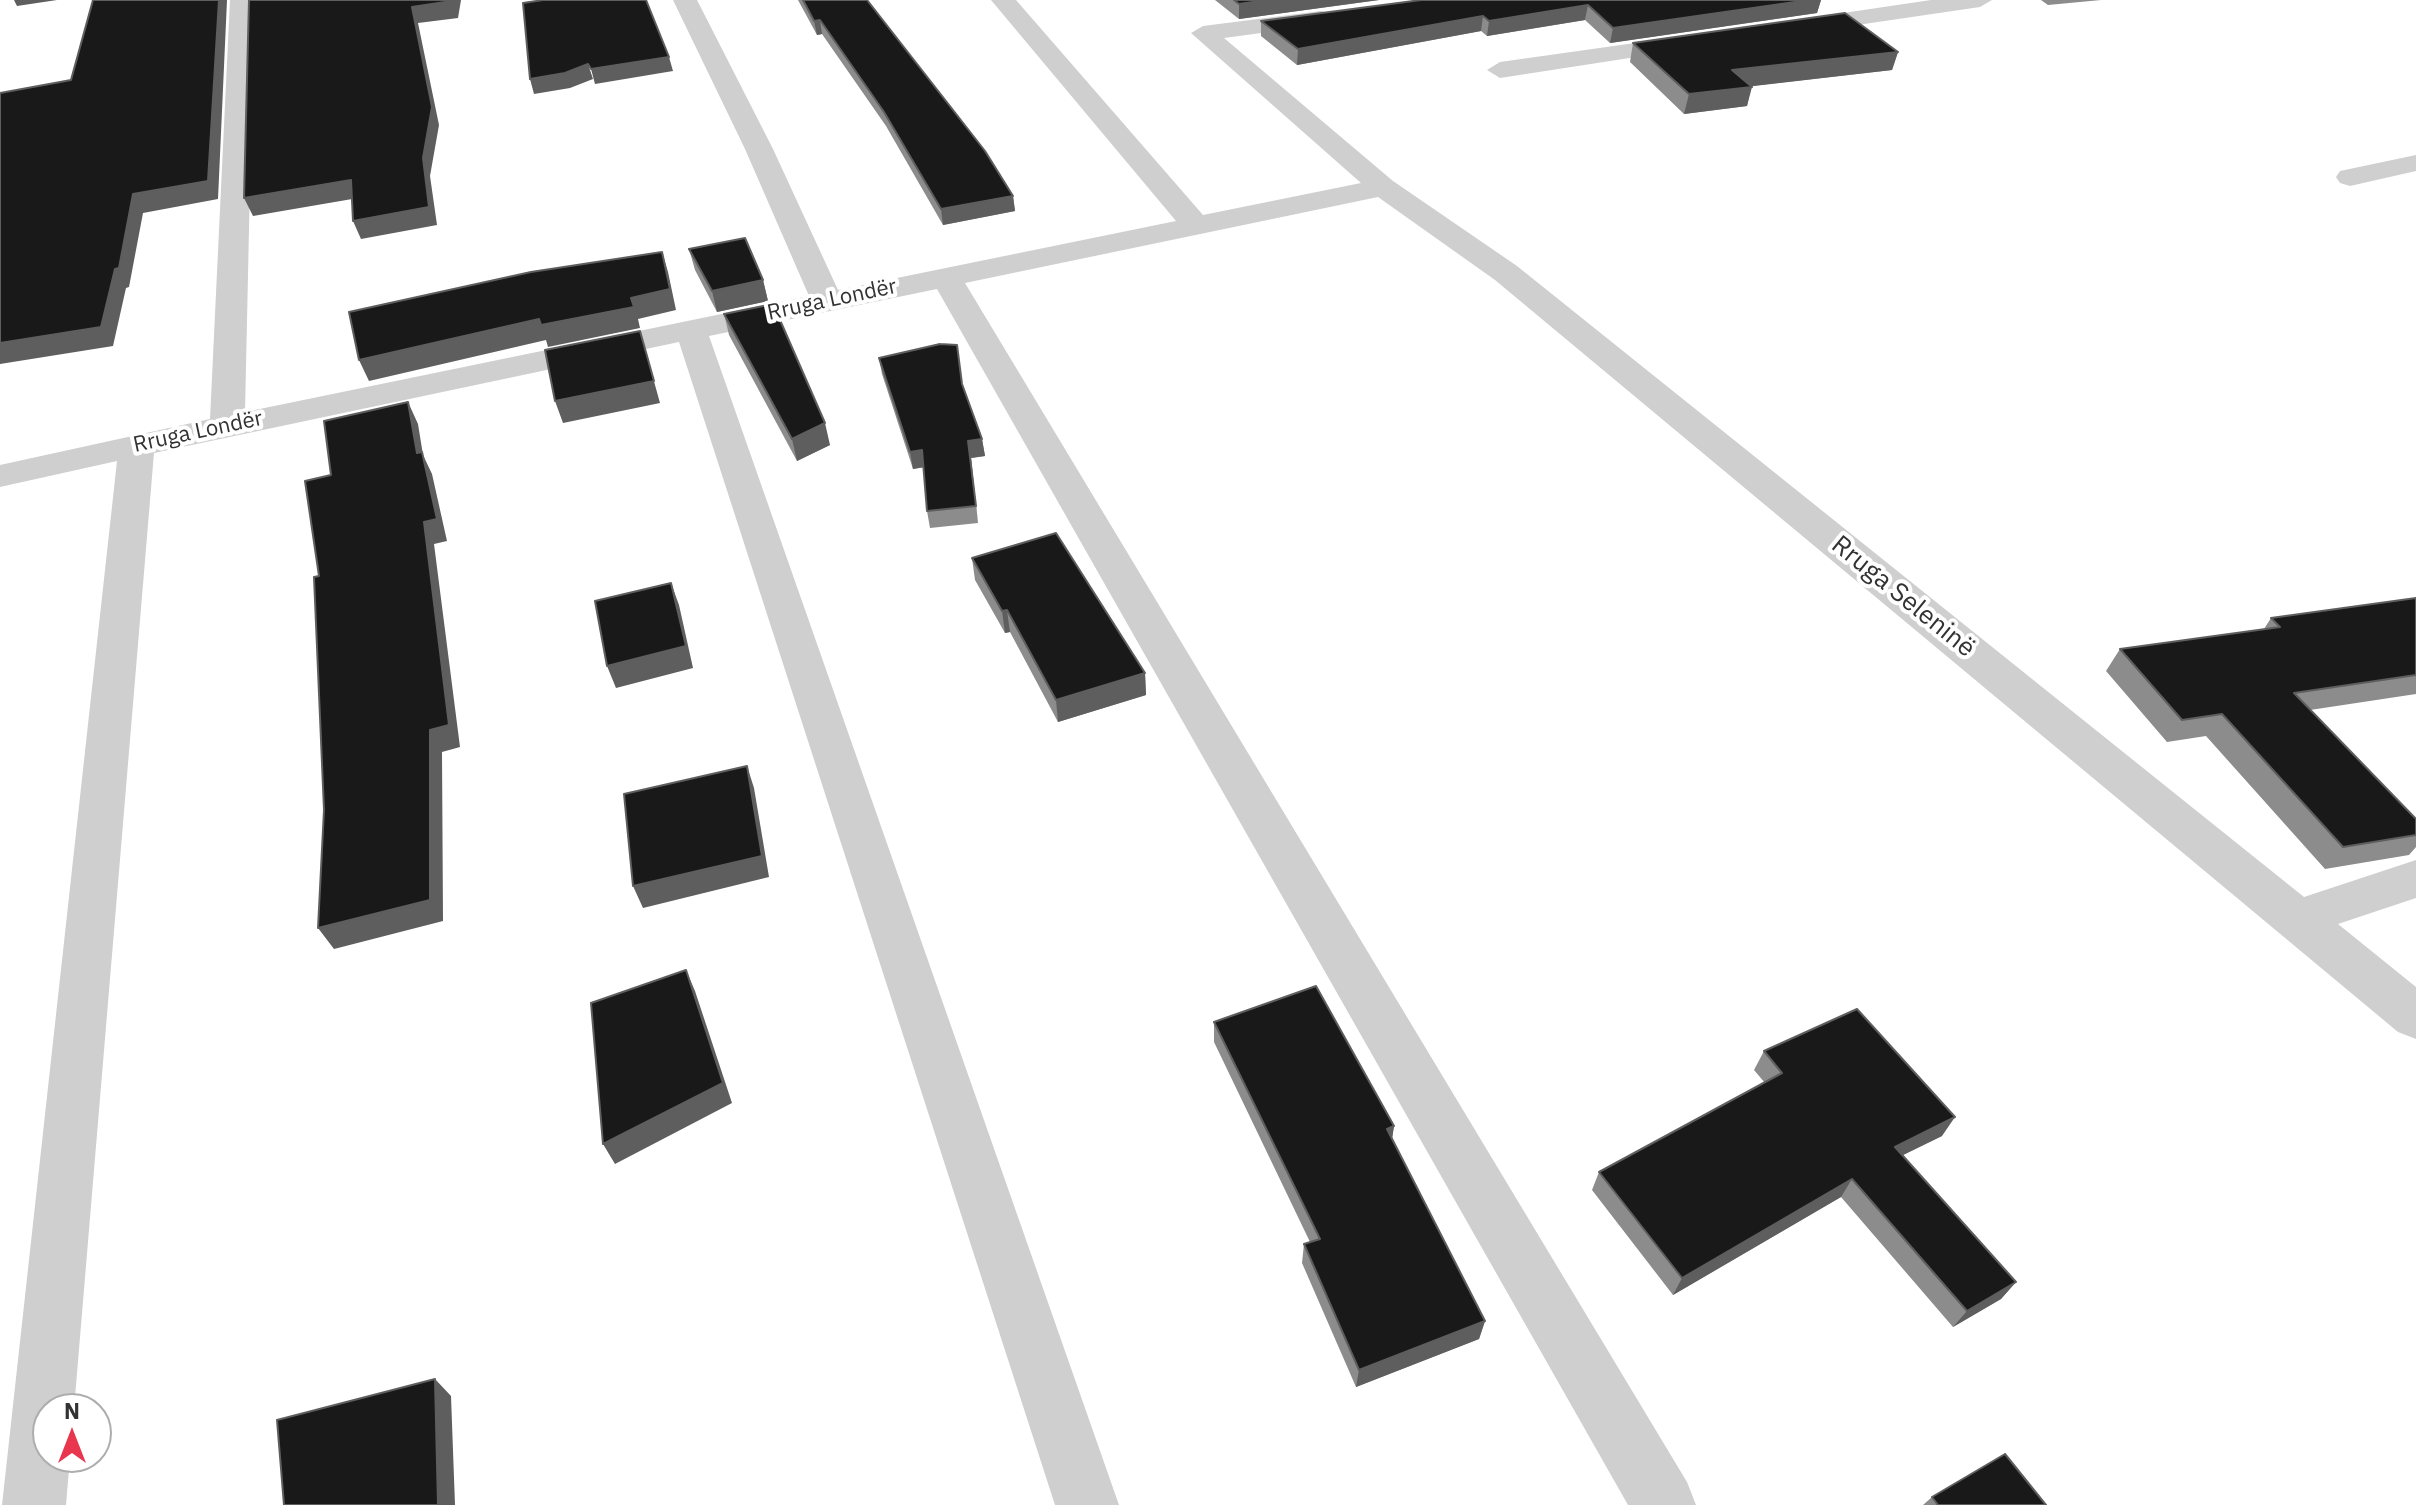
<!DOCTYPE html>
<meta charset="utf-8">
<style>
body{margin:0}
#map{position:relative;width:2416px;height:1505px;overflow:hidden;background:#fff;font-family:"IBM Plex Sans",sans-serif}
canvas{display:block}
.north{position:absolute;left:32px;top:1393px;width:80px;height:80px;box-sizing:border-box;background:#fff;border:2px solid #adadad;border-radius:50%;rotate:0deg;font-size:22px;font-weight:700;line-height:32px;text-align:center;color:#323232}
.north::after{content:'';display:block;margin:auto;width:28px;height:36px;background:#e7364e;clip-path:polygon(50% 0,100% 100%,50% 72%,0 100%)}
</style>
<div id="map">
<canvas width="2416" height="1505"></canvas>
<div class="north">N</div>
</div>
<script>
const ctx = document.querySelector('canvas').getContext('2d');
ctx.lineJoin = 'round';
const poly = rows => new Path2D(rows.map(r => 'M' + r).join(''));
function fill(path, color) { ctx.fillStyle = color; ctx.fill(path, 'evenodd'); }
function stroke(path, color, width, dash) { ctx.strokeStyle = color; ctx.lineWidth = width; ctx.lineCap = dash ? 'butt' : 'round'; ctx.setLineDash(dash || []); ctx.stroke(path); }
function drawText(font, color, halo, rows, align = 'center') {
  ctx.font = font + ' "IBM Plex Sans",sans-serif'; ctx.lineWidth = 8; ctx.setLineDash([]); ctx.textBaseline = 'middle'; ctx.strokeStyle = halo; ctx.fillStyle = color; for (const [text, x, y, turn = 0] of rows) {
    ctx.save(); ctx.translate(x, y); ctx.rotate((+turn || 0) * Math.PI / 180); ctx.textAlign = isNaN(turn) ? turn : align; if (halo) ctx.strokeText(text, 0, 0); ctx.fillText(text, 0, 0); ctx.restore();
  }
}
fill(poly([
 [230,0,254,0,245,412,809,296,745,149,673,0,697,0,773,149,838,290,1176,221,991,0,1016,0,1203,215,1361,183,1191,33,1203,26,1321,11,1330,13,1333,18,1330,23,1321,25,1224,38,1393,181,1517,266,2304,897,2416,860,2416,898,2338,924,2416,987,2416,1039,2398,1032,1495,280,1378,197,965,283,1687,1482,1696,1505,1628,1505,937,289,709,336,1119,1505,1055,1505,679,342,154,453,74,1409,48,1409,48,1457,70,1457,66,1505,2,1505,117,461,0,487,0,465,210,419,230,0],
 [1931,0,1992,0,1980,7,1796,34,1784,27,1796,20,1931,0],
 [1692,35,1701,37,1704,42,1701,47,1500,78,1487,70,1500,62,1692,35],
 [2416,155,2416,171,2350,186,2340,183,2336,177,2340,171,2416,155]
]), '#cfcfcf');
fill(poly([
 [798,0,867,0,1013,196,1015,211,943,225,886,126,822,34,817,35],
 [1215,0,1379,0,1239,19],
 [1421,0,1821,0,1817,13,1610,43,1585,20,1487,36,1481,31,1297,65,1261,36,1261,21],
 [2041,0,2101,0,2048,5],
 [1633,43,1898,52,1892,70,1751,86,1747,106,1684,114,1630,62],
 [689,249,763,280,768,301,717,312,695,270],
 [724,314,830,445,797,461,729,335],
 [879,358,982,439,985,456,971,458,978,523,930,528,927,511,924,467,913,469,882,374],
 [972,558,1145,673,1146,695,1058,722,1010,632,1005,633,975,580],
 [2416,598,2416,694,2310,710,2416,819,2416,847,2409,855,2325,869,2206,736,2167,742,2106,671,2120,649,2264,629,2271,618],
 [1214,1022,1394,1126,1392,1138,1485,1321,1479,1339,1356,1387,1302,1263,1304,1244,1310,1242,1214,1042],
 [1764,1051,1942,1136,1902,1155,2016,1282,2001,1299,1953,1327,1841,1197,1673,1295,1592,1190,1599,1172,1765,1083,1754,1070],
 [1932,1497,2046,1505,1923,1505]
]), '#8c8c8c');
fill(poly([
 [14,0,57,0,17,6],
 [219,0,227,0,218,199,143,213,129,287,126,288,113,346,0,364,0,343,133,194],
 [453,0,461,0,458,18,418,23,439,125,430,176,437,225,361,239,353,221,423,158,412,7],
 [1267,0,1379,0,1239,19,1239,4],
 [1809,0,1821,0,1817,13,1610,43,1613,28],
 [1588,5,1585,20,1487,36,1489,21],
 [1483,16,1481,31,1297,65,1298,49],
 [820,20,822,34,817,35,814,21],
 [1898,52,1892,70,1728,89,1732,70],
 [669,57,673,71,595,84,591,69],
 [588,64,593,79,570,88,534,94,530,79],
 [1752,87,1747,106,1684,114,1689,94],
 [351,180,358,198,253,216,244,198],
 [1013,196,1015,211,943,225,941,209],
 [662,252,668,272,676,310,638,319,640,328,548,347,546,340,369,381,359,360,631,298],
 [763,280,768,301,717,312,712,291],
 [640,331,660,403,563,423,555,401],
 [408,402,418,424,423,455,432,474,447,541,434,544,460,747,442,752,443,921,334,949,318,928,424,522,417,453],
 [825,423,830,445,797,461,792,439],
 [982,439,985,456,971,458,978,523,968,441],
 [922,450,925,467,913,469,910,452],
 [671,583,679,605,693,668,616,688,607,666],
 [1007,610,1010,632,1005,633,1002,611],
 [1145,673,1146,695,1058,722,1056,700],
 [747,766,754,788,769,877,643,908,633,886],
 [686,970,695,991,732,1103,615,1164,603,1144],
 [1955,1117,1942,1136,1883,1165,1895,1147],
 [1394,1126,1391,1146,1387,1129],
 [1852,1179,1841,1197,1673,1295,1682,1278],
 [2016,1282,2001,1299,1953,1327,1967,1311],
 [1485,1321,1479,1339,1356,1387,1359,1370],
 [435,1379,451,1396,455,1505,438,1505]
]), '#5e5e5e');
const building = poly([
 [93,0,219,0,208,181,133,194,119,268,115,269,101,327,0,343,0,93,71,80,93,0],
 [249,0,453,0,452,1,412,7,432,107,423,158,429,207,353,221,351,180,244,198,249,0],
 [543,0,646,0,669,57,591,69,588,64,565,73,530,79,523,3,543,0],
 [803,0,867,0,985,151,1013,196,941,209,884,112,820,20,814,21,803,0],
 [1234,0,1267,0,1239,4,1234,0],
 [1421,0,1809,0,1613,28,1588,5,1489,21,1483,16,1298,49,1261,21,1421,0],
 [1845,13,1898,52,1732,70,1752,87,1689,94,1633,43,1845,13],
 [745,238,763,280,712,291,689,249,745,238],
 [662,252,670,289,631,298,634,307,541,325,539,319,359,360,349,312,531,272,662,252],
 [773,304,825,423,792,439,724,314,773,304],
 [640,331,654,381,555,401,545,350,640,331],
 [940,344,957,345,962,384,982,439,968,441,976,506,927,511,922,450,910,452,879,358,940,344],
 [408,402,417,453,422,452,437,519,424,522,449,725,430,730,430,900,318,928,324,810,314,577,319,576,305,481,331,475,324,421,408,402],
 [1056,533,1145,673,1056,700,1007,610,1002,611,972,558,1056,533],
 [671,583,686,646,607,666,595,601,671,583],
 [2416,598,2416,675,2294,693,2416,819,2416,835,2343,847,2222,714,2182,720,2120,649,2280,627,2271,618,2416,598],
 [747,766,762,856,633,886,624,794,747,766],
 [686,970,723,1083,603,1144,591,1003,686,970],
 [1316,986,1394,1126,1387,1129,1485,1321,1359,1370,1304,1244,1320,1239,1214,1022,1316,986],
 [1857,1009,1955,1117,1895,1147,2016,1282,1967,1311,1852,1179,1682,1278,1599,1172,1782,1073,1764,1051,1857,1009],
 [435,1379,438,1505,284,1505,277,1420,435,1379],
 [2005,1454,2046,1505,1938,1505,1932,1497,2005,1454]
]);
fill(building, '#191919');
stroke(building, '#5e5e5e', 2);
drawText('22px', '#323232', '#fff', [
 ["Rruga Londër",832,300,-12],
 ["Rruga Londër",198,432,-12]
]);
drawText('26px', '#323232', '#fff', [
 ["Rruga Seleninë",1903,597,39]
]);
</script>
